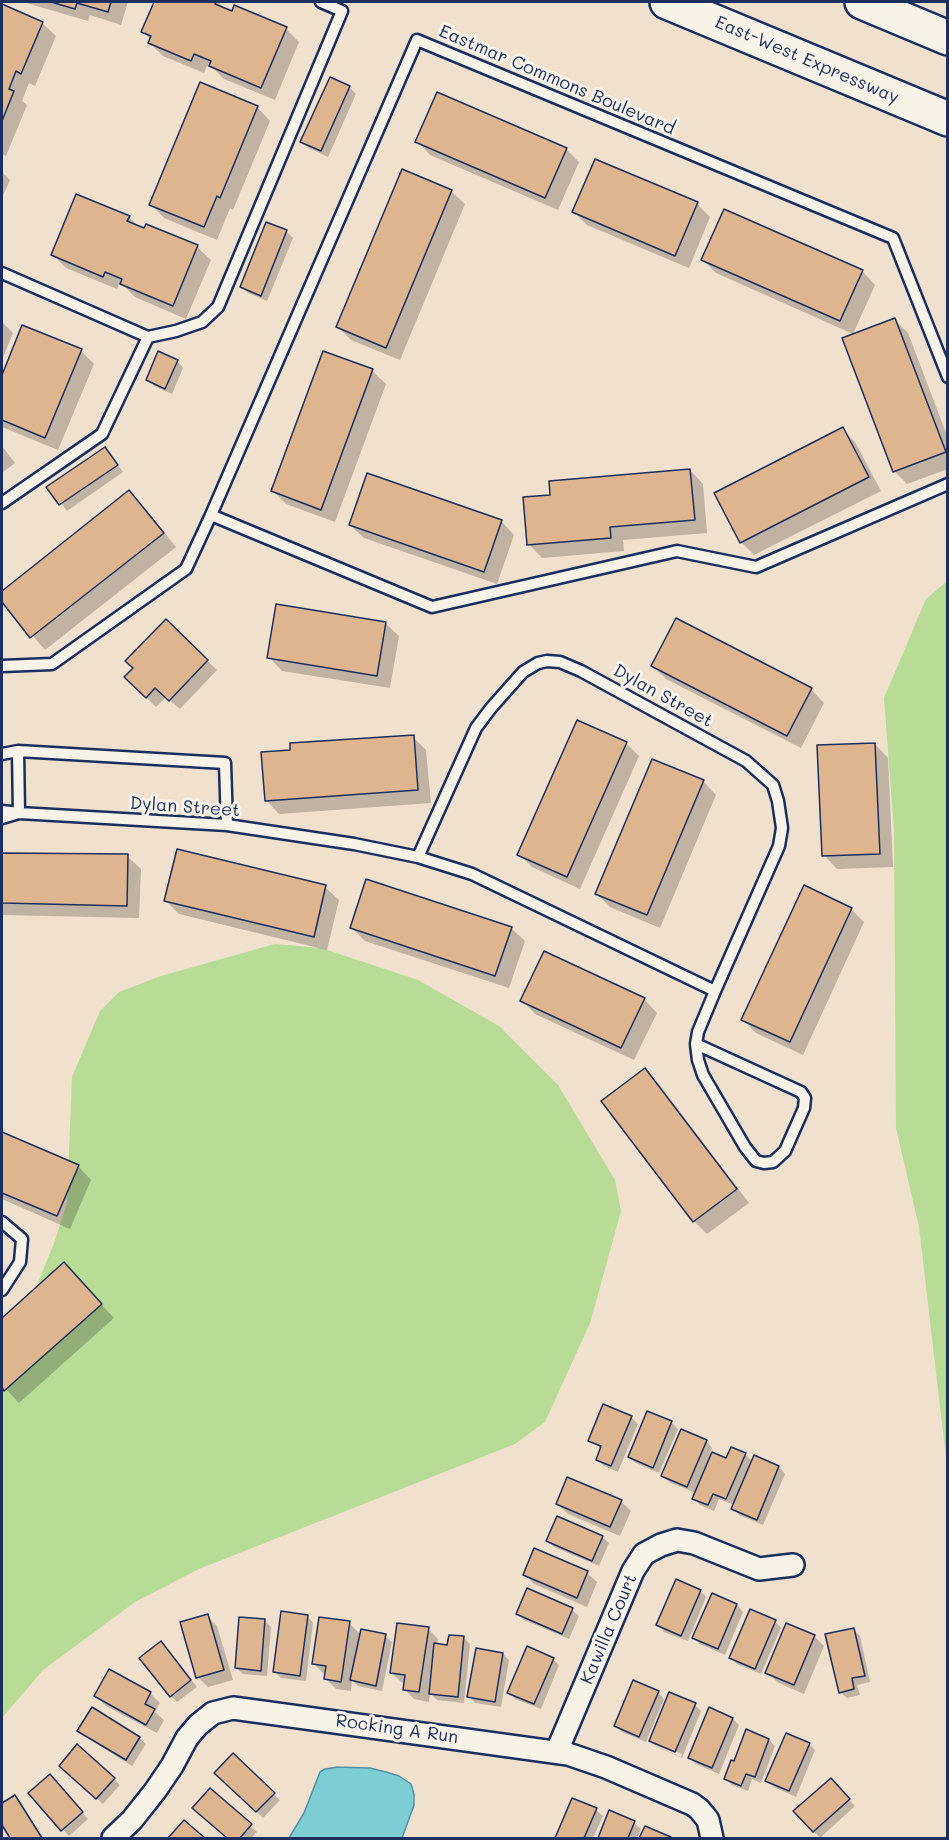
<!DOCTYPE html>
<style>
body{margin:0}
#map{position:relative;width:949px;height:1840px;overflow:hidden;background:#f0e0ce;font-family:Mali,sans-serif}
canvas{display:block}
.frame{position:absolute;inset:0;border:3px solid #1b2f5e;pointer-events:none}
</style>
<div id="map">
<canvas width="949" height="1840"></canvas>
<div class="frame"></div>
</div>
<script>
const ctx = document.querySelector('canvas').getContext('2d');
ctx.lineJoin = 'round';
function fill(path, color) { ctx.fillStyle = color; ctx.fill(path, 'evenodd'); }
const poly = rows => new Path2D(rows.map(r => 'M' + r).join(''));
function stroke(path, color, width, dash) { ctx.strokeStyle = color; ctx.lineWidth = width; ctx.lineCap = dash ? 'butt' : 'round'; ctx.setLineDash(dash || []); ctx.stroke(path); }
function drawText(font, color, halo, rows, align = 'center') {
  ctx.font = font + ' Mali,sans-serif'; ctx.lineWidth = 6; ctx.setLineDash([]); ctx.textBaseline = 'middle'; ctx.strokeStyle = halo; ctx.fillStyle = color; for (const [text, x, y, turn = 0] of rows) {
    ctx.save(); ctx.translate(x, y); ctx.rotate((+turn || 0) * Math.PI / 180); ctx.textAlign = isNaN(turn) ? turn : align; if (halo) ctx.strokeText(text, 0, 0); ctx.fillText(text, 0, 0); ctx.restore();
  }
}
fill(poly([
 [947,581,947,1466,919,1227,896,1128,894,831,884,698,926,599],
 [275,944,321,948,418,980,499,1026,558,1085,615,1180,621,1211,590,1323,545,1422,515,1444,199,1569,135,1602,43,1670,2,1718,2,1356,13,1343,53,1246,67,1203,72,1077,100,1011,119,992,161,976]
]), '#b8db95');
const water = poly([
 [338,1767,370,1768,386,1772,399,1776,411,1784,414,1794,414,1805,402,1838,289,1838,304,1813,320,1772,325,1769,338,1767]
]);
fill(water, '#7ecfd5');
stroke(water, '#568fa5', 1.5);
fill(poly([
 [23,2,128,2,121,25,90,15,88,21],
 [155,2,218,2,226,10,286,29,299,42,275,100,224,79,214,69,207,66,204,73,163,56,150,43,151,40,143,32],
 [2,6,42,23,56,36,35,86,29,83,22,101,27,105,6,156,2,154],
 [349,87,356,94,328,157,309,148,302,142],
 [257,107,270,121,233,210,230,208,217,240,164,218,151,204],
 [417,141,566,149,579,162,558,210,430,155],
 [2,172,10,180,2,198],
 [451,191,465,204,400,360,351,340,338,327],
 [697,204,710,217,689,268,587,225,574,212],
 [129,217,140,228,145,230,147,226,197,247,211,260,186,319,135,297,124,286,119,284,117,289,66,268,53,255],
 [267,224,287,232,293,238,267,301,248,293,242,287],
 [703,260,862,271,875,285,853,334,716,273],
 [895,320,908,333,948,438,948,469,907,484,894,471],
 [2,322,13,333,2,360],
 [23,327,81,351,94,364,58,450,2,427,2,379],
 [177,361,183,368,172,394,154,386,148,380],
 [372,371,386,384,335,522,286,504,273,491],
 [842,429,855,442,881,491,754,555,741,542],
 [2,446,15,463,2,473],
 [105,448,123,472,67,511,49,487],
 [690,470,703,484,707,533,623,540,624,551,542,558,529,544,552,497],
 [129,492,142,505,176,547,45,650,2,600,2,593],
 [501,521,514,535,497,584,364,538,350,525],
 [166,621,217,670,180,709,166,697,156,707,126,677,134,668],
 [385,623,399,636,390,688,282,671,269,657],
 [653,666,811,689,824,703,801,748,666,679],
 [413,737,426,750,431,803,279,814,266,800],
 [626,743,639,756,580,889,532,867,519,854],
 [875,744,888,758,893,867,837,869,824,855],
 [703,781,716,795,660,928,610,907,597,894],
 [2,854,127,856,141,869,139,918,2,915],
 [325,887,339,900,327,950,179,914,166,901],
 [851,909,864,922,803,1055,756,1033,743,1020],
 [351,927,511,928,525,941,509,988,365,941],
 [644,999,657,1013,634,1060,535,1014,522,1000],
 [645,1070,658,1083,749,1203,707,1234,694,1221],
 [2,1134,78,1166,91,1180,70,1229,2,1199],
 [64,1264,114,1318,19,1403,2,1385,2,1320],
 [604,1406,632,1418,638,1424,618,1472,604,1466,597,1459,602,1449,590,1440],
 [648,1412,671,1422,678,1429,659,1473,636,1463,629,1457],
 [706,1441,712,1448,710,1453,727,1460,745,1454,753,1462,755,1457,779,1467,785,1474,763,1525,739,1515,733,1508,734,1505,719,1499,714,1511,700,1505,694,1498,696,1493,669,1482,662,1475],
 [621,1501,631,1511,620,1536,568,1514,558,1504],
 [602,1537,609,1543,599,1566,554,1547,548,1541],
 [587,1573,597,1582,587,1607,534,1584,525,1574],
 [528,1590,572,1610,579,1616,569,1639,524,1620,518,1614],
 [700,1591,706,1597,688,1641,664,1632,658,1625],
 [712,1595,737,1605,743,1612,725,1655,700,1644,694,1638],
 [207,1616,217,1626,233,1680,208,1687,198,1677],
 [307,1616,313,1623,306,1681,281,1678,275,1672],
 [265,1621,271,1627,267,1676,243,1674,236,1668],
 [775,1621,781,1628,761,1674,737,1664,731,1658],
 [349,1623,361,1635,385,1636,392,1642,382,1691,358,1686,352,1680,351,1691,336,1689,326,1679,327,1673,323,1673,313,1663],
 [428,1629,438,1639,437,1645,449,1647,464,1638,470,1644,464,1703,437,1700,430,1693,429,1702,414,1699,404,1689,405,1683,401,1682,391,1672],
 [853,1629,860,1636,870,1682,857,1685,860,1695,847,1698,840,1692],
 [814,1636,824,1646,804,1694,777,1682,767,1672],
 [167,1649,197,1687,177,1702,171,1696],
 [503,1654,509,1660,501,1707,475,1703,469,1696],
 [553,1659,559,1665,541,1709,515,1699,509,1692],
 [658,1692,664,1699,646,1742,622,1732,615,1725],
 [150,1693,160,1703,155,1712,164,1720,157,1733,106,1706,96,1696],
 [695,1705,701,1711,682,1758,657,1747,650,1741],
 [656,1743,682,1754,681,1757,656,1746],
 [733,1719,739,1725,719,1774,696,1764,689,1758],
 [79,1730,139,1738,146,1744,132,1766,86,1737],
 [769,1740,775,1746,761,1783,752,1779,748,1791,732,1785,725,1778],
 [809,1744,815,1750,796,1797,774,1787,767,1781],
 [233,1755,280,1800,263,1818,216,1773],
 [67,1772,114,1779,120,1785,103,1804],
 [56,1782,88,1819,69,1836,30,1793],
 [837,1786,855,1806,820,1838,814,1831],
 [210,1790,257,1832,251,1838,228,1838,200,1814],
 [15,1796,21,1803,43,1838,11,1838,2,1822,2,1805],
 [573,1800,596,1810,603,1816,593,1838,557,1838],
 [610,1812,634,1823,641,1829,637,1838,599,1838]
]), '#0003');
const building = poly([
 [51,2,111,2,108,12,77,3,75,9,51,2],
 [154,2,216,2,215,4,232,11,234,5,287,27,261,88,209,66,211,61,194,54,191,61,148,43,151,36,141,32,154,2],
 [2,4,43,22,21,74,16,71,9,89,14,91,2,121,2,4],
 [330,77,350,86,321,151,300,142,330,77],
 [200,82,258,106,220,198,217,196,204,227,149,205,200,82],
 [437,92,567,148,545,198,415,142,437,92],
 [595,159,698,202,675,256,572,212,595,159],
 [402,169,452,190,386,348,336,327,402,169],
 [76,194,130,216,127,221,144,228,146,224,198,245,173,306,120,284,122,279,105,272,103,277,51,255,76,194],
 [724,209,863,270,840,321,701,260,724,209],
 [266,222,287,230,261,296,240,287,266,222],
 [895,318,946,452,893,472,842,338,895,318],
 [22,325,82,349,45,438,2,420,2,375,22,325],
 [158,351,178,360,165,389,146,380,158,351],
 [323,351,373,369,321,510,271,491,323,351],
 [843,427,869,477,740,543,714,493,843,427],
 [105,447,118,465,59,505,46,487,105,447],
 [690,469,695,520,610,527,611,538,527,545,523,497,550,495,549,481,690,469],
 [367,473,502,520,484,572,349,525,367,473],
 [129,490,164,533,30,638,2,602,2,591,129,490],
 [276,604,386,622,377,676,267,658,276,604],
 [676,618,812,688,787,736,651,666,676,618],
 [166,619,208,660,169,701,155,688,146,698,124,677,133,668,125,661,166,619],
 [577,720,627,742,567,877,517,855,577,720],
 [414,735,418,790,265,801,261,752,290,750,290,743,414,735],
 [875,743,880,854,822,856,817,745,875,743],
 [652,759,704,780,647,915,595,894,652,759],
 [177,849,326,885,314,937,164,901,177,849],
 [2,853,128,854,127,906,2,903,2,853],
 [366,879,512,927,495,976,350,928,366,879],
 [804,885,852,908,790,1042,741,1020,804,885],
 [544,951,645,998,621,1048,520,1001,544,951],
 [645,1068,737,1189,693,1222,601,1101,645,1068],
 [2,1132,79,1165,57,1216,2,1193,2,1132],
 [64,1262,102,1304,4,1391,2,1387,2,1318,64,1262],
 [603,1404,632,1416,611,1466,596,1460,601,1446,588,1441,603,1404],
 [647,1411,672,1421,653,1468,628,1457,647,1411],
 [681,1429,707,1440,687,1487,661,1476,681,1429],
 [731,1447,746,1453,726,1499,713,1494,708,1505,692,1499,712,1452,726,1458,731,1447],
 [754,1455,779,1466,757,1520,731,1509,754,1455],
 [567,1477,622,1500,610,1527,556,1504,567,1477],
 [557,1516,603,1536,592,1561,546,1541,557,1516],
 [534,1548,588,1571,577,1598,523,1575,534,1548],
 [676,1579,701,1590,681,1636,656,1625,676,1579],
 [527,1588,573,1608,562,1634,516,1614,527,1588],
 [712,1593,737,1604,718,1649,692,1638,712,1593],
 [750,1609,776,1620,755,1669,729,1658,750,1609],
 [281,1611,308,1615,300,1676,273,1672,281,1611],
 [208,1614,224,1670,196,1678,180,1622,208,1614],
 [239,1617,265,1619,261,1671,235,1668,239,1617],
 [319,1617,350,1621,341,1682,324,1679,326,1666,312,1664,319,1617],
 [397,1623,429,1627,419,1692,403,1690,405,1675,390,1673,397,1623],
 [786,1623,815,1635,794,1685,765,1673,786,1623],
 [854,1628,865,1676,852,1678,854,1689,839,1693,825,1634,854,1628],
 [361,1629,386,1634,376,1686,350,1680,361,1629],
 [449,1635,464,1636,458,1697,429,1694,434,1643,447,1645,449,1635],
 [161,1641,191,1680,170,1697,139,1658,161,1641],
 [527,1646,554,1658,534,1704,507,1693,527,1646],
 [476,1648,503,1653,495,1702,467,1697,476,1648],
 [109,1669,151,1692,145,1704,155,1709,146,1725,94,1696,109,1669],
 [633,1680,659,1691,639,1737,614,1726,633,1680],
 [669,1692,696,1703,675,1752,649,1741,669,1692],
 [92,1707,140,1737,126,1760,77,1731,92,1707],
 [709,1707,733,1718,712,1768,688,1758,709,1707],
 [746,1729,769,1739,755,1777,746,1774,741,1786,724,1779,731,1760,734,1761,746,1729],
 [786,1733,810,1743,789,1791,765,1781,786,1733],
 [77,1744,115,1778,96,1799,59,1766,77,1744],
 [233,1753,275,1793,256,1812,214,1773,233,1753],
 [50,1774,83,1812,61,1831,28,1793,50,1774],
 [831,1778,850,1799,813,1832,793,1811,831,1778],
 [210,1788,252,1824,240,1838,227,1838,192,1808,210,1788],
 [15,1795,42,1838,10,1838,2,1825,2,1803,15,1795],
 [572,1798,597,1808,584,1838,555,1838,572,1798],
 [609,1810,635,1821,628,1838,598,1838,609,1810],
 [184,1820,205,1838,168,1838,184,1820],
 [645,1826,671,1837,671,1838,639,1838,645,1826]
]);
fill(building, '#dfb590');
stroke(building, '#1b2f5e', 1.5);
const lane = poly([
 [2,273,148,337],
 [948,377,893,238,417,40,211,515,432,607,677,551,756,567,948,484],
 [2,503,102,434,148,337,176,331,202,322,218,307,342,11,321,2],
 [2,666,52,664,186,569,211,515],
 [2,754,18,751],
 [2,811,19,813,2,818],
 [227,825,225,763,18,751,19,813,227,825,354,844,418,857,472,874,715,991],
 [418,857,476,728,491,708,523,672,538,663,547,661,560,662,581,671,746,761,773,785,778,801,782,828,779,846,715,991,698,1032,696,1044,698,1060,703,1075,745,1147,756,1161,764,1163,773,1162,785,1151,804,1108,805,1098,801,1092,696,1044],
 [2,1222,22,1239,20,1262,2,1290]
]);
const street = poly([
 [557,1751,633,1571,644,1554,661,1545,677,1540,694,1543,759,1569,793,1565],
 [113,1838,132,1820,155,1791,172,1766,187,1738,198,1725,213,1713,233,1708,568,1754,606,1767,692,1804,699,1809,708,1820,712,1838]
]);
const highway = poly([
 [667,2,948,119],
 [862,2,948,38]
]);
stroke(lane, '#1b2f5e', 15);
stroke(street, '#1b2f5e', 26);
stroke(highway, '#1b2f5e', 38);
stroke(lane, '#f7f3e8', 10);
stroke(street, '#f7f3e8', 21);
stroke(highway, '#f7f3e8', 33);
drawText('18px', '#1b2f5e', '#f7f3e8', [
 ["East-West Expressway",807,60,23],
 ["Eastmar Commons Boulevard",557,80,23],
 ["Dylan Street",663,696,29],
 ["Dylan Street",185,807,4],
 ["Kawilla Court",609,1629,-67],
 ["Rocking A Run",397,1729,8]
]);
</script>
